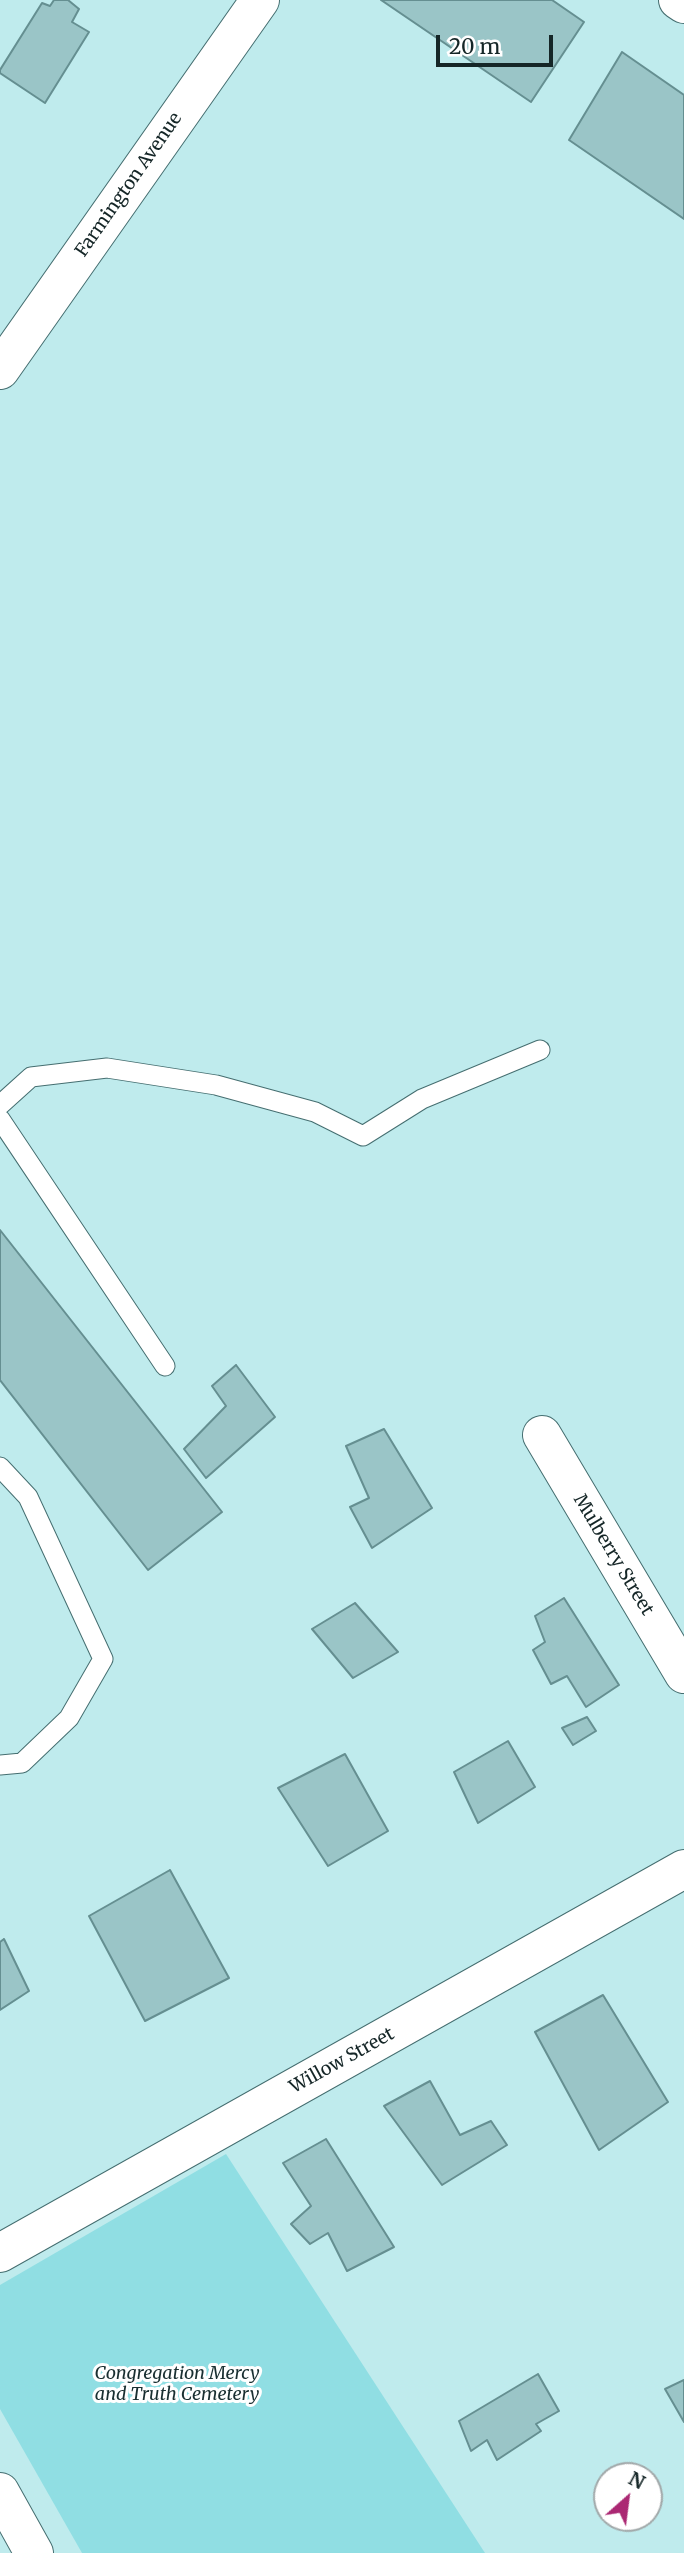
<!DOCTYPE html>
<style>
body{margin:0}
#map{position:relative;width:684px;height:2553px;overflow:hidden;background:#bfebed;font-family:Merriweather,serif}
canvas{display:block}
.north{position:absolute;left:593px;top:2462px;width:70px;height:70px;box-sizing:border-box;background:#fff;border:2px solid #a1a8a9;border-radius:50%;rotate:28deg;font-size:19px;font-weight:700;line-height:28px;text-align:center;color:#152627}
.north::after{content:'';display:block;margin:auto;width:24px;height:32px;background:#ab2873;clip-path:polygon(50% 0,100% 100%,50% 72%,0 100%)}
.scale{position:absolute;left:436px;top:35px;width:117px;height:32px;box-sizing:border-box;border:4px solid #152627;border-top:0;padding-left:9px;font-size:21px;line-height:24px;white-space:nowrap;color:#152627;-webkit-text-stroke:5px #fff;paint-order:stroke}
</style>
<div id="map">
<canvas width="684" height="2553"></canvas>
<div class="north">N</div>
<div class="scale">20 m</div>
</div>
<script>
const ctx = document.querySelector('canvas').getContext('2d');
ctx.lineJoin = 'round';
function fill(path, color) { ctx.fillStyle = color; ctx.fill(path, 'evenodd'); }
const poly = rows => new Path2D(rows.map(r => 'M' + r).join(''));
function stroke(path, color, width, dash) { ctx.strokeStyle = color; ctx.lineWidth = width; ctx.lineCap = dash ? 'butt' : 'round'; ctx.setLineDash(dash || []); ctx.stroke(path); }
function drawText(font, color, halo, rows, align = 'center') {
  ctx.font = font + ' Merriweather,serif'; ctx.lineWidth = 6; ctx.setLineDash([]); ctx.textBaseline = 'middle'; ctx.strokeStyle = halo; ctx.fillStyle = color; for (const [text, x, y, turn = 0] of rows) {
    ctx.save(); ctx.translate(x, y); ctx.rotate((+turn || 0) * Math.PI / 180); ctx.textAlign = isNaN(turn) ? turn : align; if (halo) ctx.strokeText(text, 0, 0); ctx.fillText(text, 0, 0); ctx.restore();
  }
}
fill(poly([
 [226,2154,485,2553,82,2553,0,2409,0,2285]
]), '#90dee3');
const building = poly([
 [54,0,68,0,79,9,72,22,89,32,45,103,0,73,0,70,42,3,50,6,54,0],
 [381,0,552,0,584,22,531,102,381,0],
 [622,52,684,95,684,219,569,140,622,52],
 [0,1230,222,1512,148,1570,0,1380,0,1230],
 [236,1365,275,1417,206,1478,184,1449,226,1406,212,1386,236,1365],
 [384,1429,432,1508,372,1548,350,1507,369,1498,346,1446,384,1429],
 [564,1598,619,1685,586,1707,567,1676,551,1684,533,1650,545,1642,535,1616,564,1598],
 [355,1603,398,1652,353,1678,312,1629,355,1603],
 [587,1717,596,1731,573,1745,562,1728,587,1717],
 [508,1741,535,1787,478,1823,454,1772,508,1741],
 [345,1754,388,1831,328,1866,278,1788,345,1754],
 [170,1870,229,1978,145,2021,89,1916,170,1870],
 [4,1939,29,1991,0,2010,0,1942,4,1939],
 [603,1995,668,2102,599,2150,535,2032,603,1995],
 [430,2081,460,2135,491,2121,507,2145,442,2185,384,2106,430,2081],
 [326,2139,394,2247,347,2271,328,2233,310,2244,291,2224,311,2206,283,2163,326,2139],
 [538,2374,559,2411,536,2424,541,2431,497,2460,487,2440,471,2451,459,2421,538,2374],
 [684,2380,684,2422,665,2389,684,2380]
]);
fill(building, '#9ac5c7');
stroke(building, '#658f91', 2);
const lane = poly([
 [0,1105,31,1077,107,1068,216,1085,315,1112,363,1136,422,1099,540,1050],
 [0,1119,165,1366],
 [0,1467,28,1497,103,1659,69,1718,22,1763,0,1765]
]);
const street = poly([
 [678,0,684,4],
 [542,1435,684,1674],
 [0,2253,684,1869],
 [0,2492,34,2553]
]);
const secondary = poly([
 [0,370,260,0]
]);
stroke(lane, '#456e70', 21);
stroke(street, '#456e70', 40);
stroke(secondary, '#456e70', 40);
stroke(lane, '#fff', 19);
stroke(street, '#fff', 38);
stroke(secondary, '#fff', 38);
drawText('18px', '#152627', '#fff', [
 ["Farmington Avenue",129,185,-55],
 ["Mulberry Street",613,1555,59],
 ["Willow Street",342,2061,-29]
]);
drawText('italic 18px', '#192f31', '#fff', [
 ["Congregation Mercy",177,2374],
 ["and Truth Cemetery",177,2395]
]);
</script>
